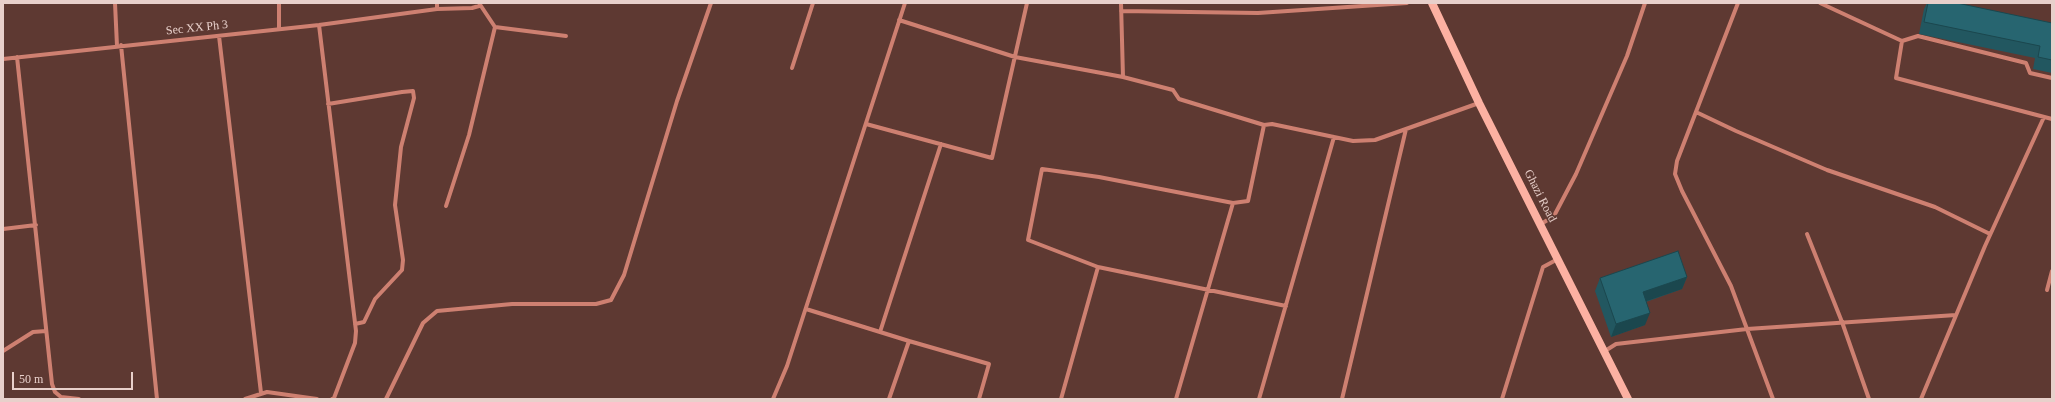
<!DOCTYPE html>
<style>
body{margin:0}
#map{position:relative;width:2055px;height:402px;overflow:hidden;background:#5e3932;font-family:"Times New Roman",serif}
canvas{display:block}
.frame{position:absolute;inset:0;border:4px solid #e8d0cb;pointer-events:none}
.scale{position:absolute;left:12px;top:372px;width:121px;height:18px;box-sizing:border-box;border:2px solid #e8d0cb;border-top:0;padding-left:5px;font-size:12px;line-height:14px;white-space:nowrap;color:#e8d0cb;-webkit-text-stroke:3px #5e3932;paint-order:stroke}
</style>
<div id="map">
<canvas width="2055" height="402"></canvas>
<div class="frame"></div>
<div class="scale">50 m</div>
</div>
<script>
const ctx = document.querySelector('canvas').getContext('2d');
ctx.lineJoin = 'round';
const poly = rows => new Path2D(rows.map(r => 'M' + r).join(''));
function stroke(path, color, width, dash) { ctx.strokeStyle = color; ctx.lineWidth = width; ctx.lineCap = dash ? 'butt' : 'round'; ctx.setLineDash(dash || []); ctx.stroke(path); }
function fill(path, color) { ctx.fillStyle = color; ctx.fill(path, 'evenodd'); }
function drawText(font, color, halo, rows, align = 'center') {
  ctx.font = font + ' "Times New Roman",serif'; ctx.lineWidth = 3.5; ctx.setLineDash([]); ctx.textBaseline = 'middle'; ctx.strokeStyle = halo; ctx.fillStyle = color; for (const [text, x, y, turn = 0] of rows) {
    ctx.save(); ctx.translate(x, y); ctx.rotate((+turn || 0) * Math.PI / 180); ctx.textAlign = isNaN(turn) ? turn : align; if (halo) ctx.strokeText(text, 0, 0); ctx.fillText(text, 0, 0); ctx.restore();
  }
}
stroke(poly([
 [115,3,117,46],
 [1738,3,1677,161,1675,174,1682,191,1731,286,1773,399],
 [1820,3,1902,41,1896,78,2052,119],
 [437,9,437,3],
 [1121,11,1258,13,1407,3],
 [899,20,1015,57,1123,77,1121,3],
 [319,25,356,331,355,343,334,398,332,399],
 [495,27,566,36],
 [279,28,279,3],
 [219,36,261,393],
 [1902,41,1918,36,2026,63,2030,73,2052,78],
 [121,45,157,399],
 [17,57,52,384,55,392,61,397,79,399],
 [3,59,319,25,437,9,472,8,479,6],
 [792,68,813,3],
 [1123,77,1173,90,1179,99,1264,125],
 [328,104,402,92,413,91,414,98,401,147,395,205,403,260,402,270,375,299,364,322,355,324],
 [1696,112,1736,131,1827,170,1935,207,1990,234],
 [866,124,992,158,1027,3],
 [446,206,469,135,495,27,479,3],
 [1541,224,1554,216,1576,174,1627,56,1645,3],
 [3,229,36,225],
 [1807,234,1842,322,1869,399],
 [2047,290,2052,271],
 [1286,306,1098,267,1028,240,1042,169,1099,177,1233,203,1248,201,1264,125,1272,124,1353,141,1375,140,1479,103],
 [806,309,880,332],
 [909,341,989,364,979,399],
 [3,351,33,332,46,331],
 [1605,351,1616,344,1747,329,1956,315],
 [245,399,267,392,317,399],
 [386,399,423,323,437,311,512,304,596,304,611,300,624,275,677,101,711,3],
 [773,399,787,366,905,3],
 [889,399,909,341,880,332,941,144],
 [1061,399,1098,267],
 [1176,399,1233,203],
 [1259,399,1334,137],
 [1342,399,1406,129],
 [1502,399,1543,267,1558,259],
 [1921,399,1985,246,2044,117]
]), '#ce8071', 4);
stroke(poly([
 [1432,3,1479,103,1628,399]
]), '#fcb1a2', 8);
fill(poly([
 [1927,3,1957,3,2052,23,2052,73,2033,69,2035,58,1919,34,1924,9],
 [1687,277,1682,289,1646,302,1645,325,1611,337,1595,291,1600,278]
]), '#225760');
fill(poly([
 [1687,277,1682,289,1638,304,1643,292],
 [1650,313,1645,325,1611,337,1616,324]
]), '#1b474e');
const building = poly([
 [1928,3,1957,3,2052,23,2052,60,2038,57,2040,46,1924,22,1928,3],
 [1678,251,1687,277,1643,292,1650,313,1616,324,1600,278,1678,251]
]);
fill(building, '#276570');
stroke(building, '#1b474e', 1);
drawText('12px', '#e8d0cb', '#5e3932', [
 ["Sec XX Ph 3",197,28,-6],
 ["Ghazi Road",1540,196,63]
]);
</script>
